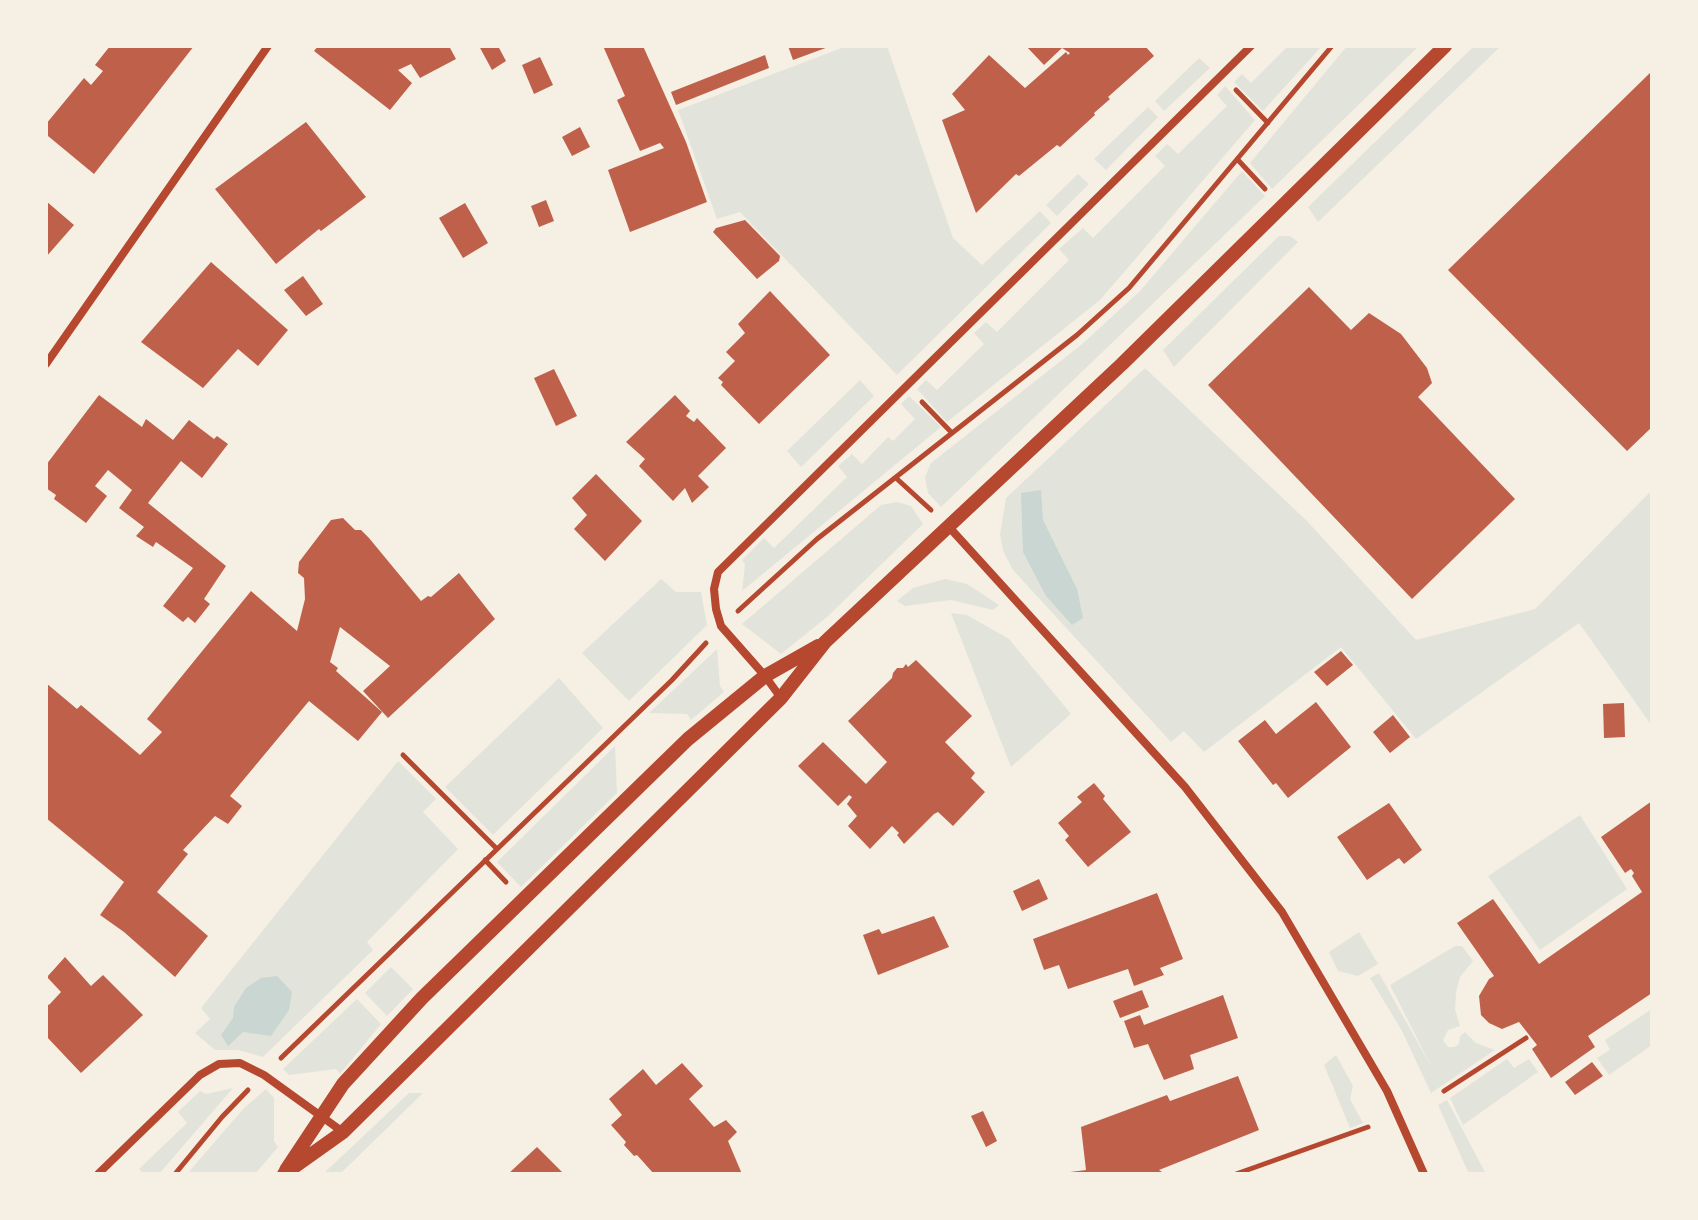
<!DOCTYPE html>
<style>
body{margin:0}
#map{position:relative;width:1698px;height:1220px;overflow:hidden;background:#f6efe4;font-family:Georgia,serif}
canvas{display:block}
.frame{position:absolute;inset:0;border:48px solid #f6efe4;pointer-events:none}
</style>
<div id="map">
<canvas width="1698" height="1220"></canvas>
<div class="frame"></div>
</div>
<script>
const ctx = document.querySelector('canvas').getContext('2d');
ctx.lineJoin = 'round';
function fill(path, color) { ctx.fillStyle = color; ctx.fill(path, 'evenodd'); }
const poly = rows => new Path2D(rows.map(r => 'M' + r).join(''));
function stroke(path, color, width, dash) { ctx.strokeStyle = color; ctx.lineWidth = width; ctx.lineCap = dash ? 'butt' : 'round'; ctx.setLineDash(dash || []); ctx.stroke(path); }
fill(poly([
 [847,46,887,46,953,238,982,265,1040,211,1051,223,897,375,740,212,717,219,678,110],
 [1288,46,1322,46,1263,111,1234,82,1242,74,1251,83],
 [1347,46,1419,46,1272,189,1250,163],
 [1474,46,1501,46,1318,222,1308,207],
 [1199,58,1210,68,1164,111,1155,101],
 [1225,86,1255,120,1100,300,947,422,917,389,926,380,937,390,984,344,974,333,986,322,997,332,1069,260,1059,249,1083,228,1093,238,1165,166,1155,156,1167,144,1178,154,1227,106,1217,95],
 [1148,107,1158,117,1106,170,1094,159],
 [1242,171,1265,196,941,507,928,493,925,477,931,463,1081,345,1140,291],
 [1078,174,1089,184,1057,216,1046,205],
 [1279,236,1290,236,1298,242,1174,367,1163,350],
 [1145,368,1307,521,1416,640,1535,609,1652,490,1652,726,1579,623,1416,739,1341,647,1204,752,1184,731,1171,742,1013,570,1003,551,1000,534,1006,498],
 [860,380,874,396,801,467,787,451],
 [909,396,941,427,742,591,745,564,742,560,764,538,774,548,847,477,838,466,852,454,862,464,888,437,893,441,915,419,901,404],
 [897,502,911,506,923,524,827,617,781,654,742,624,881,505],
 [661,579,676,592,701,592,707,625,629,701,582,653],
 [945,579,967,584,999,605,993,610,951,600,905,606,897,601,913,588],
 [951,613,967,615,1009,639,1071,714,1011,767],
 [717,649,720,686,724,692,691,720,687,714,649,713],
 [559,678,603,728,493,835,445,787],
 [615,746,617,793,521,887,497,862],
 [398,761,436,799,423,812,458,849,367,942,373,950,263,1057,238,1050,215,1050,195,1033,210,1019,201,1008],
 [1580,815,1627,889,1540,950,1488,876],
 [1359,932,1378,964,1358,976,1338,971,1329,952],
 [1455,946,1462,946,1473,961,1460,977,1456,992,1455,1009,1460,1026,1448,1030,1443,1040,1448,1047,1454,1047,1459,1044,1460,1036,1465,1032,1476,1043,1495,1050,1431,1093,1402,1031,1370,978,1379,973,1432,1068,1390,985],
 [391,967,413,989,387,1016,365,993],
 [357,999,381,1024,340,1074,336,1069,289,1075,283,1069],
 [1652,1009,1652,1045,1609,1075,1597,1058,1610,1050,1605,1040],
 [1336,1055,1353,1086,1350,1099,1363,1123,1350,1128,1324,1065],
 [1507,1059,1514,1068,1529,1059,1538,1072,1463,1125,1450,1098],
 [233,1088,159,1174,144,1174,139,1169,187,1123,178,1112,200,1091,206,1094],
 [266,1089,274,1098,274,1141,278,1147,255,1174,187,1174,244,1108],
 [409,1093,423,1093,340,1174,323,1174],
 [1447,1100,1486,1174,1469,1174,1438,1105]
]), '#e2e4dc');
fill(poly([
 [1041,490,1043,520,1077,589,1083,618,1072,625,1046,596,1023,552,1021,493],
 [277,976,292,992,289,1010,271,1036,243,1032,228,1046,221,1035,233,1018,234,1007,246,988,261,978]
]), '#c9d6d2');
fill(poly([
 [110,46,194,46,94,174,48,136,46,124,84,78,91,85,103,71,95,65],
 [318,46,449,46,456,59,420,78,411,64,398,70,412,83,390,110,314,51],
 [479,46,498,46,506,61,492,70],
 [603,46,643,46,686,142,707,202,630,232,608,170,664,148,660,143,640,151,617,100,625,96],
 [788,46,831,46,793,60],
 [1026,46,1145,46,1154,56,1108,97,1110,99,1094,113,1095,115,1060,147,1057,145,1019,176,1016,174,976,213,942,120,965,110,952,94,989,55,1025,88,1066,52,1068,55,1070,53,1062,48,1044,65],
 [765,55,769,68,676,105,671,92],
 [540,57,553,85,534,94,522,65],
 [1652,71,1652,427,1627,451,1448,270],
 [306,122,366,197,321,231,319,229,276,264,215,189],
 [580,127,590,147,572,156,562,137],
 [546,200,554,221,539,227,531,206],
 [46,201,74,225,46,257],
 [465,203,488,243,463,258,439,218],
 [745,220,780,256,779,261,757,279,713,232,716,228],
 [211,262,288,330,258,366,238,349,203,388,141,342],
 [303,276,323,304,306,316,284,290],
 [1309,287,1351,330,1369,313,1401,334,1427,368,1432,383,1418,397,1515,499,1412,599,1208,385],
 [770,291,830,355,759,424,721,385,723,382,718,378,735,361,726,352,745,333,738,324],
 [554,369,577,416,556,426,534,378],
 [99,395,142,427,146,419,173,440,189,420,214,439,217,436,228,444,202,478,181,461,148,503,226,566,204,599,210,604,195,623,188,617,183,622,163,606,193,568,156,542,153,547,136,536,144,527,119,508,132,490,108,470,95,486,107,496,86,523,54,499,56,495,46,488,46,465],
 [675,395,690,411,686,416,694,422,697,418,726,448,698,476,709,487,692,503,685,488,673,501,639,466,645,459,626,442],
 [596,474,642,521,605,561,574,529,587,515,572,498],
 [343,518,355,530,361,530,369,538,421,601,428,596,431,597,459,573,495,619,388,718,363,691,390,666,340,627,330,662,338,668,336,671,382,712,358,741,309,701,230,796,242,806,228,824,215,816,183,850,188,854,157,892,208,936,175,977,124,932,100,915,124,882,46,818,46,683,77,709,81,705,140,755,162,732,147,719,251,591,297,631,305,599,304,578,298,573,299,562,331,520],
 [1341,651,1353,665,1327,686,1314,672],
 [916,660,972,716,945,742,975,773,971,778,985,792,953,826,938,812,934,814,904,844,897,835,899,833,892,826,870,849,848,826,857,816,847,804,852,797,849,795,838,806,798,766,823,742,866,784,887,762,848,721,892,678,893,673,897,668,903,668,906,664,908,667],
 [1316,702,1351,747,1288,798,1276,783,1273,785,1238,741,1265,720,1276,734],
 [1624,703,1625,737,1604,738,1603,704],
 [1393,715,1410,737,1390,753,1373,732],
 [1094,783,1105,796,1103,799,1131,832,1088,867,1065,840,1069,836,1058,823,1082,802,1077,797],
 [1652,801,1652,993,1588,1036,1595,1047,1551,1078,1532,1049,1537,1045,1519,1022,1502,1029,1489,1023,1481,1015,1479,996,1489,979,1494,976,1457,923,1493,899,1539,964,1642,892,1632,876,1634,873,1631,869,1625,873,1601,837],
 [1389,803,1422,850,1404,864,1399,858,1367,880,1337,837],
 [1039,879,1048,899,1022,911,1013,891],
 [1157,893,1183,959,1160,968,1164,975,1134,986,1128,969,1068,989,1059,965,1044,970,1033,939],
 [934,916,949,947,878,975,863,935,879,929,882,934],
 [65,957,91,986,103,975,143,1015,81,1073,46,1036,46,1003,49,1005,61,992,47,977],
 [1142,990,1149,1007,1120,1018,1113,1001],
 [1223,995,1238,1038,1190,1055,1194,1069,1164,1080,1148,1044,1134,1048,1124,1021,1140,1015,1144,1025],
 [1592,1062,1603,1076,1575,1095,1565,1082],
 [682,1063,703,1086,689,1099,714,1127,726,1120,737,1132,728,1141,742,1174,654,1174,637,1155,634,1156,624,1145,626,1142,611,1125,622,1115,609,1099,643,1069,656,1085],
 [1238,1076,1259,1130,1159,1170,1165,1174,1070,1174,1070,1172,1086,1170,1081,1127,1167,1095,1170,1101],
 [983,1111,997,1141,986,1147,971,1116],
 [537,1147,564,1174,508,1174]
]), '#bf614a');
stroke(poly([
 [1236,90,1268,123],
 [1238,160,1265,189],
 [922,402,952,433],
 [896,478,931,510],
 [738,611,817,539,1077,335,1129,288,1332,46],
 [403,755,496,848],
 [485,860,506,882],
 [281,1058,672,680,706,643],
 [1444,1091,1526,1038],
 [175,1174,222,1117,248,1090],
 [1236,1174,1368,1127]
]), '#b5482f', 5);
stroke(poly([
 [46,364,268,46],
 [949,527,1185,787,1282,912,1387,1091,1424,1174],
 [781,698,765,676,721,626,716,609,714,589,718,572,1251,46],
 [98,1174,200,1075,219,1064,240,1063,264,1075,343,1132]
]), '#b5482f', 8);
stroke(poly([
 [286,1170,343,1084,422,998,688,739,765,676,818,646],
 [284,1174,343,1132,781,698,825,642,1122,364,1445,46]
]), '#b5482f', 14);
</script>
